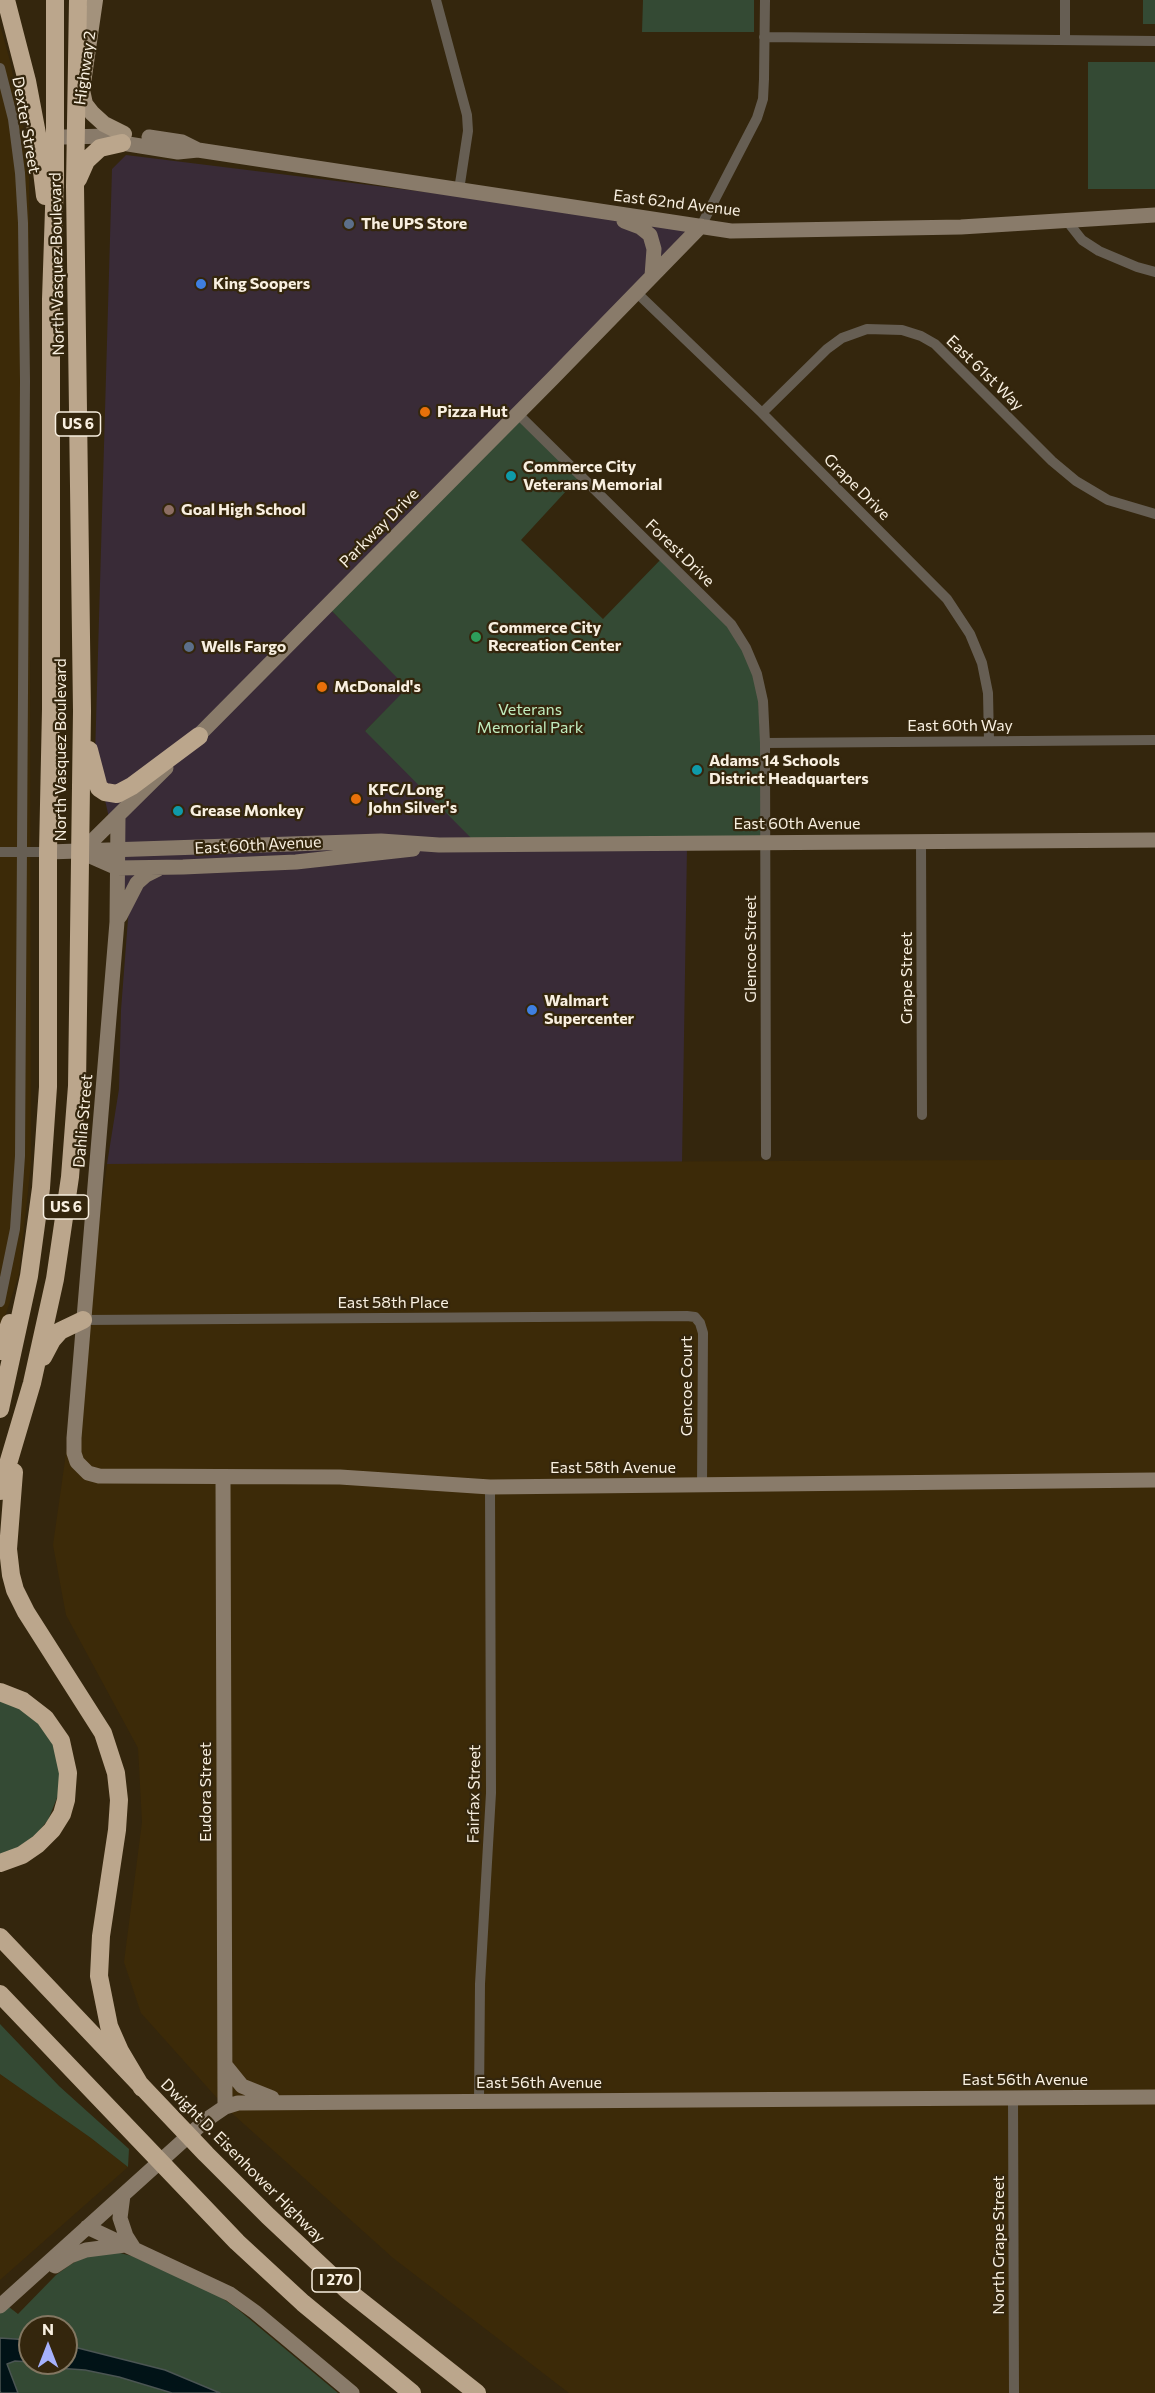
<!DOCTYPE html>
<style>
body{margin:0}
#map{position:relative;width:1155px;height:2393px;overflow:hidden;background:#34260d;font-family:Commissioner,sans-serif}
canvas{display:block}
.north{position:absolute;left:18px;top:2315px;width:60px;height:60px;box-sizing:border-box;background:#34260d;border:2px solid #827661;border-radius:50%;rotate:0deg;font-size:16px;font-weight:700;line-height:24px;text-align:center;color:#f8efe0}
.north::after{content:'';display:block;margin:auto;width:21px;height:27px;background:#a5b1fc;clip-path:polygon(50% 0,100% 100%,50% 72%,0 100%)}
</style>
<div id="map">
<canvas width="1155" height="2393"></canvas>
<div class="north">N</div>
</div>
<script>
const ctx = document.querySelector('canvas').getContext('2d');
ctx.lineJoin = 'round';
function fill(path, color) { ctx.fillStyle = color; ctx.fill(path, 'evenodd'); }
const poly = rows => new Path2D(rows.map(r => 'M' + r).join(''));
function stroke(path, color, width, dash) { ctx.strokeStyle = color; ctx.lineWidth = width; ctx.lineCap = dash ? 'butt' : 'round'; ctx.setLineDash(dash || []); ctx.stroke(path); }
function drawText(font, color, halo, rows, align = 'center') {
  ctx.font = font + ' Commissioner,sans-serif'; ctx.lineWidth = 4.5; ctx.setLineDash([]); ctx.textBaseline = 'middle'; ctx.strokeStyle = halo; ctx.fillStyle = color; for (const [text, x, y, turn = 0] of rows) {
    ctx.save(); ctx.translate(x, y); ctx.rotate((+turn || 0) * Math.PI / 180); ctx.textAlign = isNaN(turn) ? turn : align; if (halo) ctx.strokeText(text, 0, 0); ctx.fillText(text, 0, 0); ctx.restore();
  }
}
fill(poly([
 [126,155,701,226,327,606,408,688,365,731,687,847,682,1163,107,1164,119,1089,121,1010,129,906,95,756,112,169]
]), '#392b37');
fill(poly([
 [0,25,10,61,29,155,31,1163,19,1274,0,1332],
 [1004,1160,1155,1160,1155,2393,569,2393,393,2258,225,2107,141,2013,124,1962,142,1822,138,1748,66,1615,53,1545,107,1164],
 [0,2074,91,2138,128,2167,0,2280]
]), '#3c2a08');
fill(poly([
 [643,0,754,0,754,32,642,32],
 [1143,0,1155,0,1155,24,1143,24],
 [1088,62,1155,62,1155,189,1088,189],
 [518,414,580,476,521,540,603,619,664,556,731,624,757,674,766,843,478,845,365,731,407,688,327,606],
 [0,1697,29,1711,51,1737,60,1765,59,1793,48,1820,35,1836,12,1851,0,1856],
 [0,2024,59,2086,129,2149,128,2167,91,2138,0,2074],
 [116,2252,132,2256,216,2294,235,2307,338,2393,220,2393,165,2370,66,2345,66,2327,30,2327,30,2340,0,2338,0,2300,18,2314,56,2275,70,2265,85,2256],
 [15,2361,46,2363,56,2368,85,2370,119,2377,172,2393,18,2393,7,2364]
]), '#344a34');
const water = poly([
 [0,2338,30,2340,30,2362,15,2361,7,2364,18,2393,1,2393,0,2391,0,2338],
 [66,2345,165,2370,220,2393,172,2393,119,2377,85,2370,56,2368,46,2363,66,2363,66,2345]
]);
fill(water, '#011317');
stroke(water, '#4b5553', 1.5);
stroke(poly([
 [436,0,467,115,468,131,459,190],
 [764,37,1155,41],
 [1065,40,1065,0],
 [0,68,13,119,20,173,23,223,25,381,20,1156,15,1229,0,1302],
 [1067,221,1082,240,1099,251,1137,267,1155,272],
 [701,226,757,118,763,99,764,79,765,0],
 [636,292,762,413,947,599,970,634,982,663,988,693,989,741],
 [762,413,827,349,842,338,867,329,902,330,921,336,935,344,1052,461,1076,481,1108,500,1155,514],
 [518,414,731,624,746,648,757,674,763,701,765,743,766,1155],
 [765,743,1155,740],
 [921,841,922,1115],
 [0,852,48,852],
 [83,1320,687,1316,695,1317,700,1323,703,1333,702,1486],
 [1013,2098,1014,2393],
 [479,2101,480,1984,491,1793,490,1487]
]), '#665e53', 10);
stroke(poly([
 [64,137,110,136,122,134],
 [149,137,182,142,198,150],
 [113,138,122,143,178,152,198,150,731,231,961,227,1155,215],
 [624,221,640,227,650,235,654,249,652,276],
 [192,742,552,379,701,226],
 [118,817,117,922,74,1438,74,1453,77,1462,88,1473,99,1476,340,1477,490,1487,1155,1480],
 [48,852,381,841,439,845,1155,840],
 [81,852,166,768],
 [83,853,117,868,183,867,296,862,413,849],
 [120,916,137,883,146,875,158,869],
 [223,1477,225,2107],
 [225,2065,242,2086,272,2098],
 [123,2195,120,2218,126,2236,133,2247],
 [87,2227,230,2294,255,2312,352,2393],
 [55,2266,70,2256,86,2250,125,2245],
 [0,2306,206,2120,225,2107,238,2103,1155,2097]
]), '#897b6a', 15);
stroke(poly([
 [83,83,95,0],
 [82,90,85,104,92,113,104,124,124,134]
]), '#a3927c', 16);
stroke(poly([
 [6,0,27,81,38,139,45,196],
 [78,179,86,161,100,148,122,143],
 [89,750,99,788,105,792,117,794,132,786,199,736],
 [0,1351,10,1323],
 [43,1357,52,1340,60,1331,83,1320],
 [0,1409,29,1276,41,1188,48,1087,48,852,51,709,51,299,55,179,55,0],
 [14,1472,8,1549,11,1575,15,1590,26,1612,103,1733,116,1773,119,1800,117,1830,101,1936,99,1976,109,2026,120,2051,142,2088],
 [0,1491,32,1383,55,1279,70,1177,77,1086,82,711,75,186,78,0],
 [0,1692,23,1701,45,1718,61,1741,68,1773,66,1800,62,1814,52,1830,38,1844,22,1855,0,1863],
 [0,1937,206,2154,268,2216,348,2291,477,2393],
 [0,1994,237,2242,303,2303,412,2393]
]), '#bba68c', 18);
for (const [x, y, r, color] of [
 [349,224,6,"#5c6f8a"],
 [201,284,6,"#3f7fe0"],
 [425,412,6,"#e8710a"],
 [511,476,6,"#0f9aa8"],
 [169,510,6,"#8d6e63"],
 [476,637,6,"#2e9e5b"],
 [189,647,6,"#5c6f8a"],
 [322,687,6,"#e8710a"],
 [697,770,6,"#0f9aa8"],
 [356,799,6,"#e8710a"],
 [178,811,6,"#0f9aa8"],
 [532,1010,6,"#3f7fe0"]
]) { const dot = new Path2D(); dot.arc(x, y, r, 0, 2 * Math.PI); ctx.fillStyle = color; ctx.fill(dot); stroke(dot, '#34260d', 2); }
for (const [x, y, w] of [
 [78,424,45],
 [66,1207,45],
 [336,2280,48]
]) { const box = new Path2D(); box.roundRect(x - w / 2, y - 12, w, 24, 4.5); ctx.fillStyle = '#34260d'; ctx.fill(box); stroke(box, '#f8efe0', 1.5); }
drawText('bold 15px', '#f8efe0', null, [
 ["US 6",78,424],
 ["US 6",66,1207],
 ["I 270",336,2280]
]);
drawText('16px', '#f8efe0', '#34260d', [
 ["Highway 2",85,68,-82],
 ["Dexter Street",26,125,80],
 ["East 62nd Avenue",677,203,7],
 ["North Vasquez Boulevard",57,264,-91],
 ["East 61st Way",985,373,44],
 ["Grape Drive",857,487,45],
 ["Parkway Drive",379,528,-45],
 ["Forest Drive",680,553,44],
 ["East 60th Way",960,726],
 ["North Vasquez Boulevard",61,750,-90],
 ["East 60th Avenue",797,824],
 ["East 60th Avenue",258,845,-3],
 ["Glencoe Street",751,949,-90],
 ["Grape Street",907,978,-90],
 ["Dahlia Street",83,1121,-85],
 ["East 58th Place",393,1303],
 ["Gencoe Court",687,1386,-90],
 ["East 58th Avenue",613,1468],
 ["Eudora Street",206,1792,-90],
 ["Fairfax Street",474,1794,-89],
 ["East 56th Avenue",1025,2080],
 ["East 56th Avenue",539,2083],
 ["Dwight D. Eisenhower Highway",243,2161,45],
 ["North Grape Street",999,2245,-90]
]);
drawText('bold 16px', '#f8efe0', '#34260d', [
 ["The UPS Store",361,224],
 ["King Soopers",213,284],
 ["Pizza Hut",437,412],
 ["Commerce City",523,467],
 ["Veterans Memorial",523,485],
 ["Goal High School",181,510],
 ["Commerce City",488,628],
 ["Recreation Center",488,646],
 ["Wells Fargo",201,647],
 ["McDonald's",334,687],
 ["Adams 14 Schools",709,761],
 ["District Headquarters",709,779],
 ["KFC/Long",368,790],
 ["John Silver's",368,808],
 ["Grease Monkey",190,811],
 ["Walmart",544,1001],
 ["Supercenter",544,1019]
], 'left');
drawText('16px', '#c0ecbe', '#34260d', [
 ["Veterans",530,710],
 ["Memorial Park",530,728]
]);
</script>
